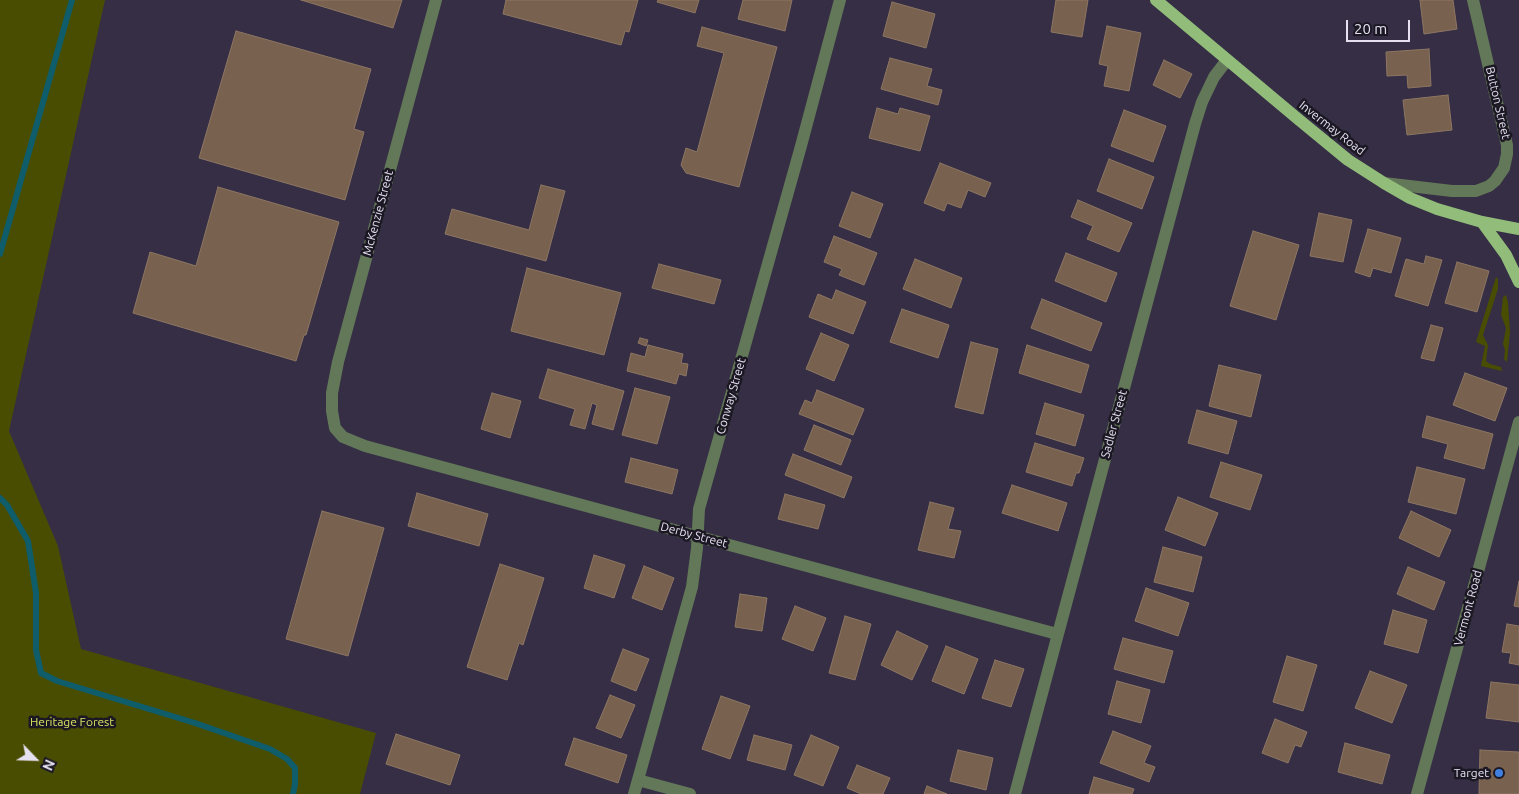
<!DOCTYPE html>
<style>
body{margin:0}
#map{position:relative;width:1519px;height:794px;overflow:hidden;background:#352e45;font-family:Ubuntu,sans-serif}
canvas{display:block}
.north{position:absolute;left:10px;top:734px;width:50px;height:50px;-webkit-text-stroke:4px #1c1823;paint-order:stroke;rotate:114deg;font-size:14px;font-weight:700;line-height:20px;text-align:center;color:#e5e1f0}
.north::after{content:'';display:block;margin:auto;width:18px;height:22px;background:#e5e1f0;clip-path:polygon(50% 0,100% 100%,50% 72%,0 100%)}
.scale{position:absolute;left:1346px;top:20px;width:64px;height:22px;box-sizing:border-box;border:2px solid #e5e1f0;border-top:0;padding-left:6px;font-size:15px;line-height:18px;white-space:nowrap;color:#e5e1f0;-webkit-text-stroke:4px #1c1823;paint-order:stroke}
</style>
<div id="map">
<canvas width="1519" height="794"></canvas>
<div class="north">N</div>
<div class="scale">20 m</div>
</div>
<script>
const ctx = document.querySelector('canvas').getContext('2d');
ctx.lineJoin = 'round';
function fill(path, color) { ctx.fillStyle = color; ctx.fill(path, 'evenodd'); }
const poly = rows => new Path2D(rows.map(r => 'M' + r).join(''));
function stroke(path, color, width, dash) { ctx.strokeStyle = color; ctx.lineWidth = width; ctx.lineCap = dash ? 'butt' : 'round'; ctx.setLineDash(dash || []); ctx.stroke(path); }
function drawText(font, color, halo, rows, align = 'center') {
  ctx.font = font + ' Ubuntu,sans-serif'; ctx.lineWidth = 5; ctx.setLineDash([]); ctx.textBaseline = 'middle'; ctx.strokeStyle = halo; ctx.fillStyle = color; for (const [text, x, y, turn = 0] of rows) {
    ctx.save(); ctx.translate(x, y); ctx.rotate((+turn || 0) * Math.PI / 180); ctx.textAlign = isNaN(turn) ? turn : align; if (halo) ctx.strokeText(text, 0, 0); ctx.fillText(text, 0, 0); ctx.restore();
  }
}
fill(poly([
 [0,0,105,0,9,431,58,546,81,649,376,733,360,794,0,794],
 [1496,277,1498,279,1498,289,1483,335,1488,345,1486,361,1490,364,1501,367,1502,371,1481,366,1485,346,1476,342],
 [1506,295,1508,302,1510,332,1507,362,1504,359,1505,350,1503,344,1506,328,1501,315,1503,297]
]), '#494d02');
stroke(poly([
 [0,254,72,0],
 [0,498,7,505,28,541,36,593,36,650,41,673,57,681,195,723,270,749,287,759,295,768,295,784,293,794]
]), '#0f5d6a', 6);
const building = poly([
 [301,0,402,0,393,28,301,0],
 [506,0,638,0,629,32,625,31,621,45,503,14,506,0],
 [658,0,699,0,695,13,657,2,658,0],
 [743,0,792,0,785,31,738,19,743,0],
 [1056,0,1088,0,1082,37,1051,32,1056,0],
 [1420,0,1453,0,1457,29,1424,34,1420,0],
 [892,2,935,14,926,48,883,36,892,2],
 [1107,26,1141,33,1129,91,1104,86,1108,66,1099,64,1107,26],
 [702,27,777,47,739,187,686,173,681,165,686,148,697,152,724,53,697,46,702,27],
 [236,31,371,69,354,129,364,132,345,200,199,158,236,31],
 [1429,49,1431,86,1408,88,1407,75,1387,76,1386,52,1429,49],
 [890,58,932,69,927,86,942,90,938,105,881,89,890,58],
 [1164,60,1192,74,1180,98,1153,85,1164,60],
 [1448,95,1452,130,1407,135,1403,100,1448,95],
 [877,108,898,114,900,108,930,116,920,151,869,138,877,108],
 [1124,110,1166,126,1153,162,1111,146,1124,110],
 [1109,159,1154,177,1142,209,1097,191,1109,159],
 [940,163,991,183,985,197,968,190,961,208,947,203,944,211,924,203,940,163],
 [541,185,565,191,546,261,445,234,452,209,529,230,541,185],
 [218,187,339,222,306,335,304,335,296,361,133,313,150,252,196,266,218,187],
 [852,192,883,204,870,238,839,226,852,192],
 [1078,200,1132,223,1119,252,1087,239,1093,226,1071,217,1078,200],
 [1319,213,1352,220,1343,262,1310,256,1319,213],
 [1368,229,1401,238,1391,273,1373,268,1370,277,1355,272,1368,229],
 [1253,231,1299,245,1276,320,1230,306,1253,231],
 [834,236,877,253,864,285,839,275,842,269,824,262,834,236],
 [1066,253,1117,273,1106,302,1055,281,1066,253],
 [1426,256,1442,260,1428,306,1395,296,1406,259,1424,264,1426,256],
 [915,259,962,278,951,308,903,289,915,259],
 [1457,262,1489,271,1477,312,1445,303,1457,262],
 [659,264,721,280,714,304,652,288,659,264],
 [527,268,621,293,604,355,511,331,527,268],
 [836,290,866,302,853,334,809,317,818,294,832,300,836,290],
 [1042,299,1102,323,1091,351,1031,328,1042,299],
 [902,309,949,325,938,358,890,342,902,309],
 [1431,325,1443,328,1434,361,1421,358,1431,325],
 [821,333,849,345,834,381,806,369,821,333],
 [640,338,648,340,646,346,638,343,640,338],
 [971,342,998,349,983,414,955,407,971,342],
 [648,345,683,354,681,363,688,364,686,376,679,374,676,384,627,371,631,353,645,357,648,345],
 [1027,345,1089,365,1081,393,1019,373,1027,345],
 [1219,365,1261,375,1251,417,1209,406,1219,365],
 [548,369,624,391,613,430,592,424,597,405,592,403,585,429,570,425,575,409,539,398,548,369],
 [1465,373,1507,388,1495,421,1453,405,1465,373],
 [635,388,670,397,657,444,622,435,635,388],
 [817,390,864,409,853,435,799,414,805,400,812,403,817,390],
 [492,393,521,401,510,438,481,429,492,393],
 [1045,403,1084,415,1075,446,1036,434,1045,403],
 [1197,410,1237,421,1228,454,1188,443,1197,410],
 [1427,416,1493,434,1484,469,1444,458,1448,444,1422,437,1427,416],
 [814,425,851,440,841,465,804,450,814,425],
 [1035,443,1084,458,1079,473,1076,473,1072,486,1026,472,1035,443],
 [793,454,852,477,844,498,785,475,793,454],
 [631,458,678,470,672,494,625,482,631,458],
 [1221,462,1262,475,1250,510,1210,497,1221,462],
 [1417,467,1465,479,1456,514,1408,502,1417,467],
 [1012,485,1067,503,1058,531,1002,513,1012,485],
 [417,493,488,514,479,546,408,526,417,493],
 [785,494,825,505,818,529,778,519,785,494],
 [1178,497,1218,513,1205,546,1165,530,1178,497],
 [930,502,954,508,948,529,961,531,954,558,918,550,930,502],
 [322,511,384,528,348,656,286,639,322,511],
 [1411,511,1451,530,1439,557,1399,538,1411,511],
 [1163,547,1202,557,1193,592,1154,582,1163,547],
 [594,555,625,565,614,598,584,588,594,555],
 [500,564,544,578,523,645,519,643,507,680,467,667,500,564],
 [644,566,674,578,662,610,632,598,644,566],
 [1408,567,1445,582,1434,610,1397,594,1408,567],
 [1519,581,1519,607,1514,606,1519,581],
 [1146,588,1189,603,1178,636,1135,621,1146,588],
 [740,594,767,598,762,631,735,627,740,594],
 [795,606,826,618,813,651,782,639,795,606],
 [1393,610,1427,620,1418,653,1384,644,1393,610],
 [845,616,871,624,855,680,829,673,845,616],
 [1507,624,1519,626,1519,665,1509,663,1511,653,1502,652,1507,624],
 [897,631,928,646,912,680,881,665,897,631],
 [1123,638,1173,651,1164,683,1114,669,1123,638],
 [946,646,978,659,964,694,932,681,946,646],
 [623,649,649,659,636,691,611,681,623,649],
 [1287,656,1317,665,1303,711,1273,702,1287,656],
 [995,660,1024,669,1011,707,982,698,995,660],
 [1370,671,1407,685,1392,723,1355,708,1370,671],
 [1117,681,1150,690,1141,723,1108,714,1117,681],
 [1491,682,1519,685,1519,722,1486,718,1491,682],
 [610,695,635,705,621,738,596,728,610,695],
 [721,696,750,706,730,759,702,749,721,696],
 [1275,719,1307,732,1301,747,1295,745,1288,763,1262,753,1275,719],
 [1113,731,1151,746,1144,763,1155,767,1149,782,1100,763,1113,731],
 [396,734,460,755,450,785,386,764,396,734],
 [754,735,792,745,785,770,747,760,754,735],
 [811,735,839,747,823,786,794,775,811,735],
 [574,738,627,755,618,783,565,765,574,738],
 [1345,743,1390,755,1382,784,1338,772,1345,743],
 [958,750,993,758,986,790,950,781,958,750],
 [1480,750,1519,752,1519,794,1479,794,1480,750],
 [857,765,890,778,883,794,861,794,847,788,857,765],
 [1094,777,1134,789,1132,794,1089,794,1094,777],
 [927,786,947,794,924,794,927,786]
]);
fill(building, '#78614e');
stroke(building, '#8d7662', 1);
stroke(poly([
 [436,0,338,362,332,393,332,411,335,428,343,437,365,446,1057,634],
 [1384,183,1452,191,1476,191,1489,186,1495,181,1504,168,1507,154,1507,145,1473,0],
 [638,780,690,794],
 [634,794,692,587,697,548,699,509,801,146,840,0],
 [1015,794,1195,124,1202,102,1214,77,1227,60],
 [1417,794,1519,422]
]), '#637858', 12);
stroke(poly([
 [1156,0,1298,119,1348,160,1384,183,1410,198,1437,209,1482,222,1519,229],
 [1482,222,1506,255,1519,282]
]), '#92bc79', 12);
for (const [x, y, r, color] of [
 [1499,773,5,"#3f7fe0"]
]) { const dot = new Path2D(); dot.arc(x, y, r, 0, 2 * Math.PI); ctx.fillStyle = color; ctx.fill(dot); stroke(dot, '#1c1823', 2); }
drawText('12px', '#e5e1f0', '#1c1823', [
 ["Button Street",1498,103,77],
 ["Invermay Road",1332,128,38],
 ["McKenzie Street",378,213,-75],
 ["Conway Street",731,396,-74],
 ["Sadler Street",1114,424,-75],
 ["Derby Street",694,535,15],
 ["Vermont Road",1468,608,-75]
]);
drawText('12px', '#d7e264', '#1c1823', [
 ["Heritage Forest",72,722]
]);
drawText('12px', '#e5e1f0', '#1c1823', [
 ["Target",1489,773]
], 'right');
</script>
